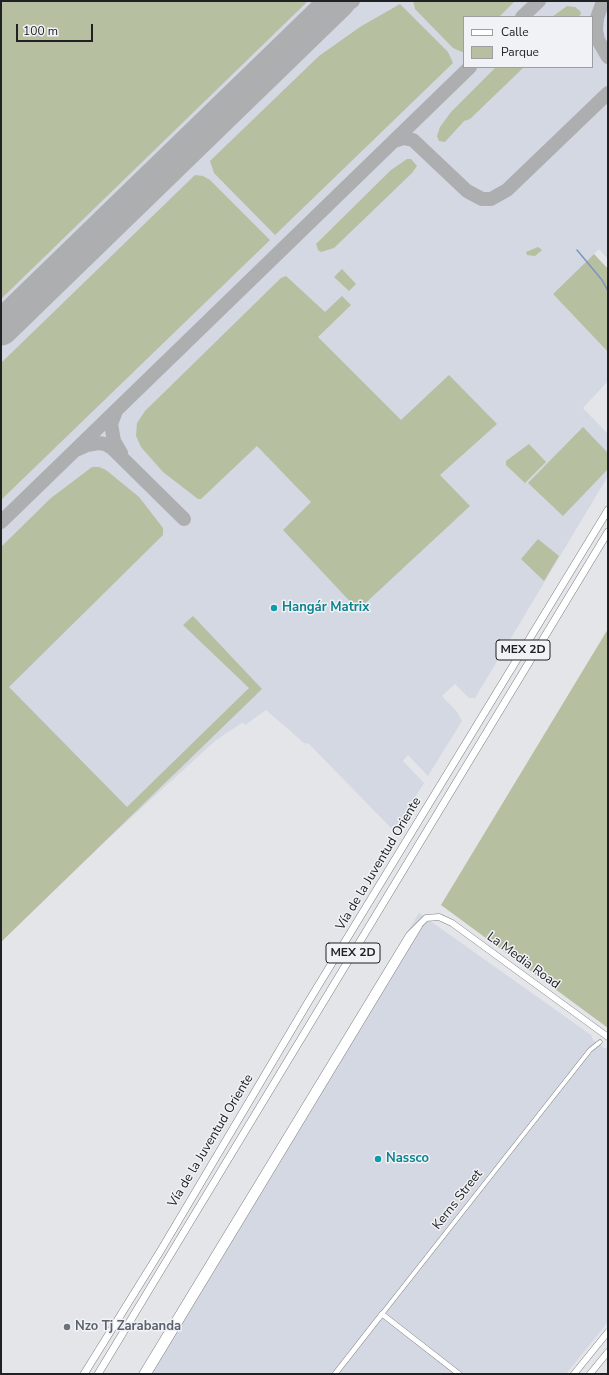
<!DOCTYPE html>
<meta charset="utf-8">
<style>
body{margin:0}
#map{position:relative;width:609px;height:1375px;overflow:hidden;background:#e3e5e9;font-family:"Nunito Sans",sans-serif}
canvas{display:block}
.frame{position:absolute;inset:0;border:2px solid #202122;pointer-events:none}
.legend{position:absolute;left:463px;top:16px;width:130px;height:52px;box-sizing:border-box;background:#f0f2f6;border:1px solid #9d9ea1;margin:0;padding:5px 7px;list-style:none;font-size:12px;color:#202122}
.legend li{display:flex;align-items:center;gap:8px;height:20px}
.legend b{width:20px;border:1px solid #9d9ea1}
.scale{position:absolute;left:16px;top:24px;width:77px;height:18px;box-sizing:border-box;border:2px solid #202122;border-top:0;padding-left:5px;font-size:12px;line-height:14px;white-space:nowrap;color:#202122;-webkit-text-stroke:3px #f0f2f6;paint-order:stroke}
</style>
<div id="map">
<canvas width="609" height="1375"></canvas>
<div class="frame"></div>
<ul class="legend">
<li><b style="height:5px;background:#fff"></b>Calle</li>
<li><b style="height:11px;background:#b7bfa1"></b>Parque</li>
</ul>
<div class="scale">100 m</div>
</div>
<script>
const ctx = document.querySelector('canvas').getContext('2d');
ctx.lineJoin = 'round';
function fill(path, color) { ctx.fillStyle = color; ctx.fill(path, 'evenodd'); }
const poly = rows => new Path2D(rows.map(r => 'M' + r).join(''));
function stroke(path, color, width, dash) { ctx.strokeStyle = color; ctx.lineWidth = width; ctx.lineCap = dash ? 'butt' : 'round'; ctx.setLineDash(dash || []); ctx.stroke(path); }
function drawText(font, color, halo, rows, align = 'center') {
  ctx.font = font + ' "Nunito Sans",sans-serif'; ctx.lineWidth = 3; ctx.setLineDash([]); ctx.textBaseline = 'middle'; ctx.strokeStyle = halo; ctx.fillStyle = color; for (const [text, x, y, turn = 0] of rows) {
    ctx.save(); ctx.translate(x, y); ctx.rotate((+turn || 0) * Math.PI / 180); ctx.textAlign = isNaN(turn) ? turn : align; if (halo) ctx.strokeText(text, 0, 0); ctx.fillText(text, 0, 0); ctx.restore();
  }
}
fill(poly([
 [1,1,608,1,608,259,599,249,553,294,608,352,608,381,583,408,608,434,608,476,475,698,469,698,455,684,442,696,457,712,462,721,428,776,408,755,403,761,424,783,394,831,309,744,304,743,266,710,245,725,243,722,215,741,111,836,1,942],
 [464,17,592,17,592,67,464,67],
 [419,913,591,1035,593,1040,604,1048,608,1048,608,1322,566,1374,139,1374]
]), '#d3d8e2');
fill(poly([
 [1,1,308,1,1,299],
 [413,1,515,1,499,17,464,17,464,52,462,52,453,48,415,9],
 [400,4,448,52,453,63,275,235,214,173,210,161,319,56,360,27],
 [567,6,575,7,580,11,581,14,578,17,552,17],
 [496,67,524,67,470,119,464,121,445,142,439,141,437,136,440,127,451,112],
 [407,159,411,159,417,166,412,173,334,248,321,252,318,250,316,244,391,170],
 [195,175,203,176,210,180,270,240,1,500,1,363],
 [538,247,542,250,535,256,527,255,526,252],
 [594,254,608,269,608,352,553,294],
 [342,269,356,284,349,291,334,277],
 [286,276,325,312,342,296,351,305,318,337,401,420,449,375,497,424,440,475,470,506,358,610,283,530,311,502,257,446,201,499,198,499,163,472,141,447,136,436,137,423,145,411,281,278],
 [583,427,608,453,608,469,563,516,528,483],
 [529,444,546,462,525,483,506,465,506,461],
 [92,467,99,467,106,470,139,497,163,528,163,535,9,687,127,807,249,688,183,625,193,616,262,689,1,942,1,547,51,498],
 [538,539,559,556,544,581,521,559],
 [608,629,608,1028,441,905]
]), '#b7bfa1');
stroke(poly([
 [577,250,602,280,608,291]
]), '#7f94bc', 1.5);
stroke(poly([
 [603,1,597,18,596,30,598,40,608,57],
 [522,17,539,1],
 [281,56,325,19,353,1],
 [394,141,403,138,413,140,467,191,482,199,491,199,507,190,608,93],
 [116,411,111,424,114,441,121,453],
 [78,449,87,445,98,443,105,444,112,448,184,519],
 [1,522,470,67]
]), '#acaeb0', 14);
stroke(poly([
 [1,328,338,1]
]), '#acaeb0', 35);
const minor = poly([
 [382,1314,590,1050,600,1042]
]);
const tertiary = poly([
 [335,1374,382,1314,459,1374]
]);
const secondary = poly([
 [142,1374,409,935,426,918,439,917,452,923,608,1037],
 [148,1374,419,926],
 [574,1374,608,1332],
 [590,1374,608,1352]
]);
const trunk = poly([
 [84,1374,161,1250,307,1004,608,510],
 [98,1374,608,532]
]);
stroke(minor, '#808185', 5);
stroke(tertiary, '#808185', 6);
stroke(secondary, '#808185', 7);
stroke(trunk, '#808185', 8);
stroke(minor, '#fff', 4);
stroke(tertiary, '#fff', 5);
stroke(secondary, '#fff', 6);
stroke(trunk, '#fff', 7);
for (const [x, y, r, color] of [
 [274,608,4,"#0f9aa8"],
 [378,1159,4,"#0f9aa8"],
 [67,1327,4,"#6b7280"]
]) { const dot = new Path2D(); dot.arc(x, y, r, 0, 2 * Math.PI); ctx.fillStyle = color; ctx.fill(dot); stroke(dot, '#f0f2f6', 1.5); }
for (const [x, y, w] of [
 [523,650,54],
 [353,953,54]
]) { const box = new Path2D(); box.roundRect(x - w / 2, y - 10, w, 20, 3); ctx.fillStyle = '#f0f2f6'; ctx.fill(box); stroke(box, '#202122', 1); }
drawText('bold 12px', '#202122', null, [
 ["MEX 2D",523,650],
 ["MEX 2D",353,953]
]);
drawText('bold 13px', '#0d838f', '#f0f2f6', [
 ["Hangár Matrix",282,608],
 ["Nassco",386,1159]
], 'left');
drawText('13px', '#202122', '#f0f2f6', [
 ["Vía de la Juventud Oriente",379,864,-59],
 ["La Media Road",523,961,36],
 ["Vía de la Juventud Oriente",211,1141,-59],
 ["Kerns Street",458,1200,-52]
]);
drawText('bold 13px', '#5b616d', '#f0f2f6', [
 ["Nzo Tj Zarabanda",75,1327]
], 'left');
</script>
